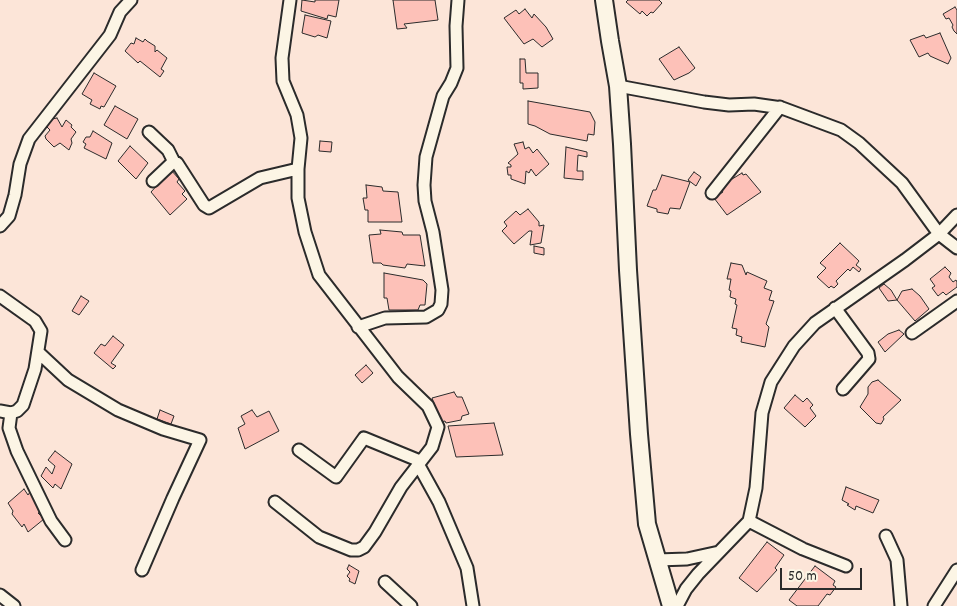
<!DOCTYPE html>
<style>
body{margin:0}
#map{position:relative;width:957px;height:606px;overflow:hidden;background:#fce5d8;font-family:Dekko,sans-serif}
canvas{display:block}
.scale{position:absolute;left:780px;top:568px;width:82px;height:22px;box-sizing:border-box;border:2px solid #2b2b2b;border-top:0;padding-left:6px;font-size:15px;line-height:18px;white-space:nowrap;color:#2b2b2b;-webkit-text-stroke:4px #fcf5e5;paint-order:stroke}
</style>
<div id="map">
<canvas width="957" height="606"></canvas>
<div class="scale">50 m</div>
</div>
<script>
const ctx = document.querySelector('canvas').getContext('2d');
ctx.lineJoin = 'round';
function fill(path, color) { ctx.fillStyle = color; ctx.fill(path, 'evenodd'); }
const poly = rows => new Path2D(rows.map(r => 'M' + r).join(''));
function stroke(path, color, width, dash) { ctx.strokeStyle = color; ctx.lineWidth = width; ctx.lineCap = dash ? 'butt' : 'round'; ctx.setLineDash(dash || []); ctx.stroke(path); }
const building = poly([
 [302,0,315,2,315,0,339,0,336,17,328,15,327,19,301,11,302,0],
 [393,0,435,0,438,20,404,24,407,28,397,29,393,0],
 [628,0,659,0,662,3,653,13,651,12,647,16,642,11,640,14,626,2,628,0],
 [955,7,957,10,957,34,954,31,952,27,953,25,949,18,946,19,943,14,955,7],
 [525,9,532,18,534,14,546,27,553,39,542,47,533,39,524,44,504,18,516,10,519,14,525,9],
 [305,15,331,21,327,38,318,35,315,37,302,33,305,15],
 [940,33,951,58,948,64,930,56,928,53,919,57,910,40,924,35,926,38,940,33],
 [136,38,143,42,145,39,147,41,155,46,155,52,157,50,167,58,161,69,164,71,160,77,140,61,138,63,125,51,131,43,134,44,136,38],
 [679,47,695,68,689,73,674,80,659,59,679,47],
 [520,59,525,59,526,73,538,73,538,88,523,89,523,83,520,83,520,59],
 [94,73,116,86,104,107,101,106,100,109,90,104,92,100,82,94,94,73],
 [528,101,590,112,595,122,594,135,588,134,587,141,550,134,535,126,528,124,528,101],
 [115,106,138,119,127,139,104,125,115,106],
 [57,118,62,127,66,120,72,125,71,127,76,132,71,139,72,143,69,150,60,143,54,147,46,139,45,136,50,130,46,126,52,119,57,118],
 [93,131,112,143,106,159,84,148,86,144,83,142,86,137,90,137,93,131],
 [320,141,332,142,331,152,319,151,320,141],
 [523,142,525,149,529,147,533,153,537,149,549,164,536,176,531,169,529,173,526,171,525,184,511,179,511,175,508,175,507,167,511,167,511,165,508,163,518,154,514,144,523,142],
 [130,146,148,163,136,179,118,161,130,146],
 [566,147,587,152,587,157,578,155,577,171,583,171,583,180,564,178,566,147],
 [171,170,179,179,177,182,185,191,182,194,187,199,170,215,151,192,171,170],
 [694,172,701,177,696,186,688,180,694,172],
 [742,173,743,175,746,174,761,192,727,215,714,198,723,192,719,187,742,173],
 [662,175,690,182,680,209,670,208,668,214,657,212,657,209,647,206,653,190,656,190,662,175],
 [366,185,382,187,383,191,398,192,402,222,368,222,368,210,365,210,363,198,367,198,366,185],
 [528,209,539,222,539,226,544,225,541,243,530,245,532,231,529,231,514,244,502,231,507,226,504,222,516,211,520,215,528,209],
 [380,230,402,232,403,235,420,235,425,266,407,264,405,268,383,265,381,263,373,263,369,235,381,234,380,230],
 [840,243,859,261,856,265,861,269,859,272,853,267,850,271,848,269,836,281,838,284,834,288,831,286,829,288,817,277,826,268,820,263,840,243],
 [534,246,544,248,544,255,534,253,534,246],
 [731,263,742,265,746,275,747,272,767,281,764,288,772,291,769,300,774,301,766,324,769,327,765,347,741,342,742,337,736,335,737,329,732,328,737,305,735,304,736,299,730,297,731,291,729,290,731,279,727,279,731,263],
 [945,267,951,273,949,277,953,282,956,280,957,282,957,287,946,295,943,292,938,296,932,288,935,286,930,279,945,267],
 [384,273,423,280,427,284,425,305,420,305,418,310,389,310,387,298,384,298,384,273],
 [884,284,891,290,897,300,888,301,879,288,884,284],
 [912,289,920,296,929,309,915,321,897,300,902,291,912,289],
 [81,296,89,301,79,315,72,311,81,296],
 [899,330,904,334,885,352,878,342,888,334,899,330],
 [113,336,124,345,111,363,116,366,113,369,94,353,101,344,105,346,113,336],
 [366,365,373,373,362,383,355,375,366,365],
 [878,380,901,400,883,417,884,419,881,424,876,423,860,407,868,394,868,387,872,382,878,380],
 [454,392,457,397,462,397,469,414,462,416,461,420,446,423,445,421,441,422,432,398,454,392],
 [795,395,803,402,807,398,813,405,810,408,816,416,805,427,784,408,795,395],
 [160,410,174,416,171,424,157,419,160,410],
 [252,410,257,417,269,411,279,431,245,449,238,428,245,424,241,416,252,410],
 [494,423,503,455,456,457,448,426,494,423],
 [55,451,72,464,61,489,55,484,53,488,41,476,46,467,52,474,55,466,48,460,55,451],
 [846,487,879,500,873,513,856,506,855,510,847,505,849,504,842,500,846,487],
 [24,489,28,495,30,492,43,511,38,513,44,519,28,532,24,524,22,527,12,514,13,511,8,503,24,489],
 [767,542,784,555,775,568,777,570,757,592,739,578,767,542],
 [349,565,359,571,355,584,349,581,350,579,347,576,350,572,347,569,349,565],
 [815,566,835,581,833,585,836,587,830,595,827,594,818,606,797,606,789,600,815,566]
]);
fill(building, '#fdc1b8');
stroke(building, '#2b2b2b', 1);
const street = poly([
 [618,86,704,102,729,105,754,104,782,108,841,130,859,143,902,183,939,234,957,248],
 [149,132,168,150,174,162],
 [153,181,172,163,177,163,204,205,209,208,260,178,298,169],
 [712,193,780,107],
 [0,226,9,216,15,195,20,164,29,139,110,35,120,12,131,0],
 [0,296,35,321,41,331,35,369,23,405,17,411,11,413,0,411],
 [835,308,868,353,869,359,843,389],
 [358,327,385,318,426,317,438,310,441,304,442,290,433,232,425,201,424,185,426,157,443,96,451,83,457,68,456,26,458,0],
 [912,333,957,301],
 [38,352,68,380,118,410,163,429,200,440,173,498,142,570],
 [11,413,9,428,17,451,51,521,65,540],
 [299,450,336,477,364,438,420,461],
 [418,464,439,502,467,568,473,606],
 [275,502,319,537,351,550,358,550,364,547,375,532,401,487,432,447,438,427,428,406,398,377,319,275,305,232,298,198,298,169,301,138,297,115,283,81,282,58,290,0],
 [749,521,803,549,846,566],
 [886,536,897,560,901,606],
 [657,560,687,559,719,552],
 [385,582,411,606],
 [0,595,14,606],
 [677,606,686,589,698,574,749,521,756,488,762,413,771,382,794,346,815,323,905,260,939,234,957,215],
 [934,606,957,570]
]);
const secondary = poly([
 [604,0,610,41,618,86,622,144,628,270,639,434,647,524,671,606]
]);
stroke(street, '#2b2b2b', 15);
stroke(secondary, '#2b2b2b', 20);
stroke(street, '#fcf5e5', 11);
stroke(secondary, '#fcf5e5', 16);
</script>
